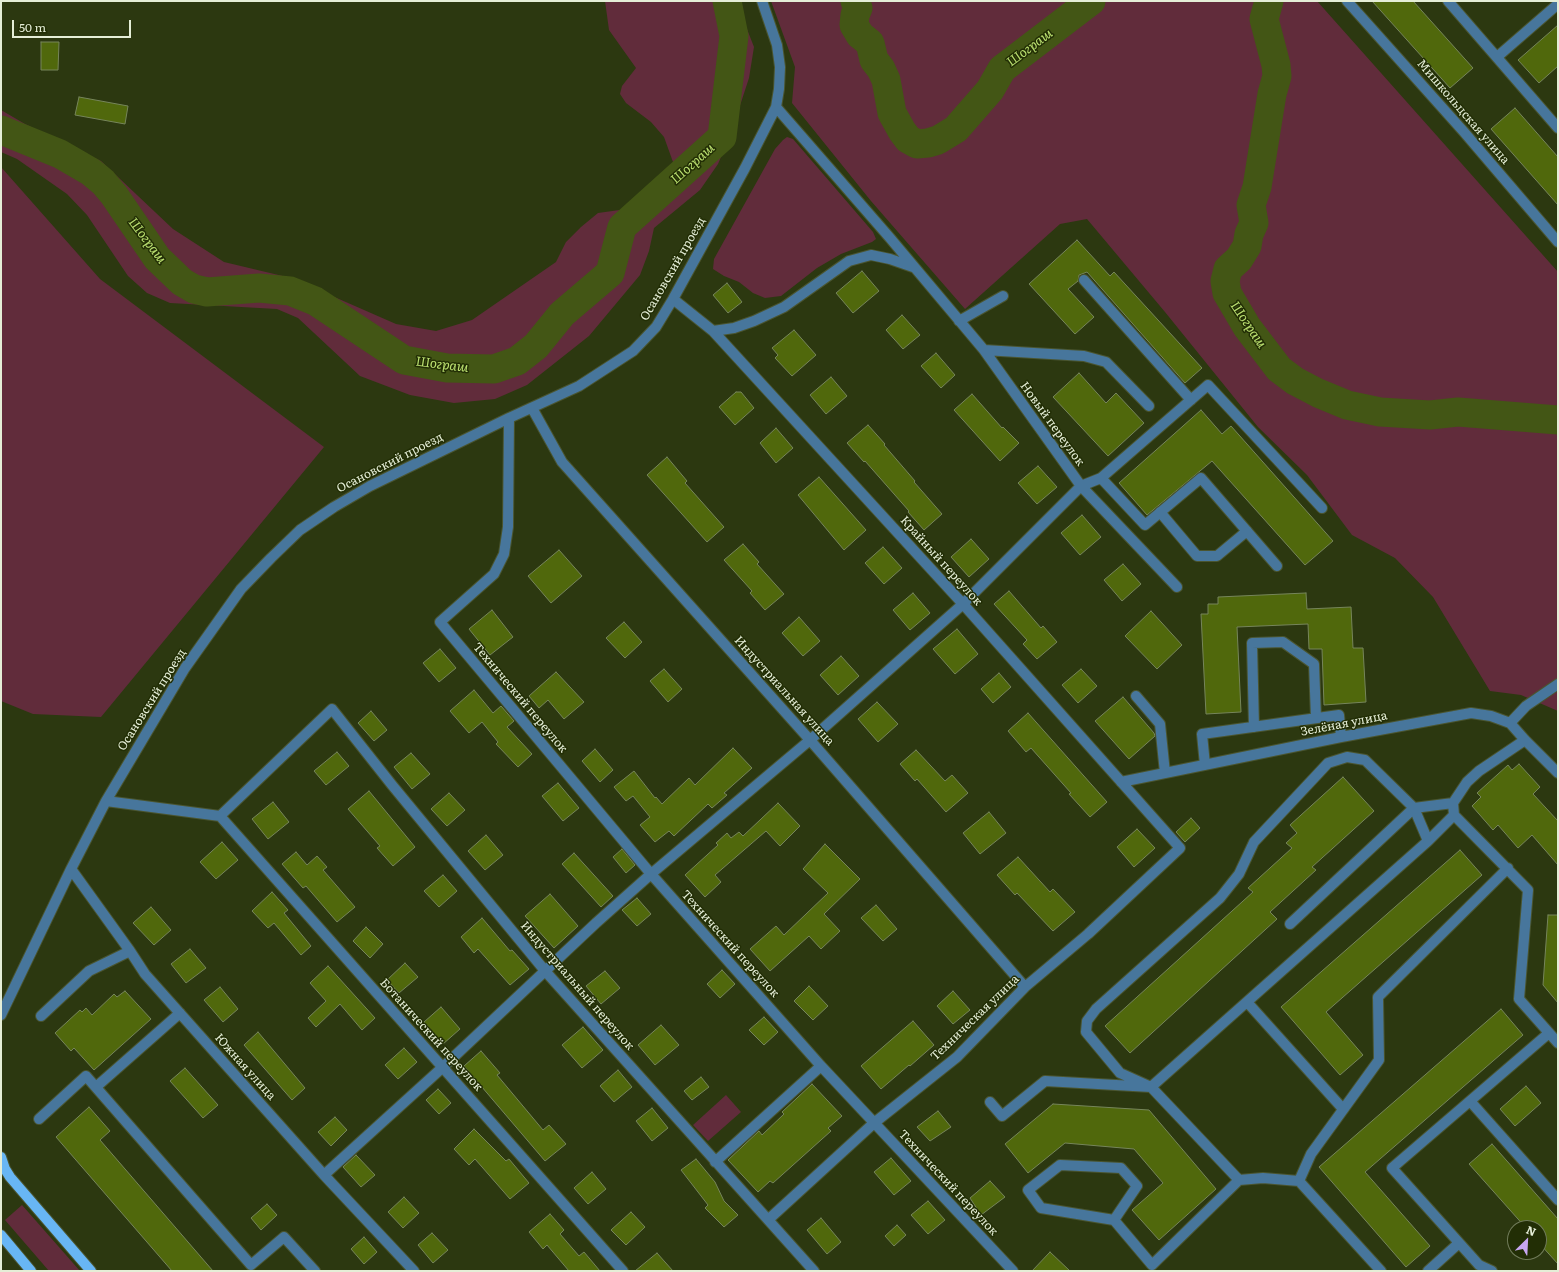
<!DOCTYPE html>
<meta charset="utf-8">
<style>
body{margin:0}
#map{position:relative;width:1559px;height:1272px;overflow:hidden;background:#2c3810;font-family:Literata,serif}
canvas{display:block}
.frame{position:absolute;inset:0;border:2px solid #e5eed7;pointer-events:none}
.north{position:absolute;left:1507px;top:1220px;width:40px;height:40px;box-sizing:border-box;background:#222e05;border:1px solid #707b59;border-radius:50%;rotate:24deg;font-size:11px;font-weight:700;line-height:16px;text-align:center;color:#e5eed7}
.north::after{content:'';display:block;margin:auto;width:14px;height:18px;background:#c7a6f0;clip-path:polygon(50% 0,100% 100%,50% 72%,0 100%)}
.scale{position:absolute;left:12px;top:20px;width:119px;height:18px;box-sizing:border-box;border:2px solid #e5eed7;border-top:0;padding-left:5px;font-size:12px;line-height:14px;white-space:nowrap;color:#e5eed7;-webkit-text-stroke:3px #222e05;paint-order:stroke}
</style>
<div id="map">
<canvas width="1559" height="1272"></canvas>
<div class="frame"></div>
<div class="north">N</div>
<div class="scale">50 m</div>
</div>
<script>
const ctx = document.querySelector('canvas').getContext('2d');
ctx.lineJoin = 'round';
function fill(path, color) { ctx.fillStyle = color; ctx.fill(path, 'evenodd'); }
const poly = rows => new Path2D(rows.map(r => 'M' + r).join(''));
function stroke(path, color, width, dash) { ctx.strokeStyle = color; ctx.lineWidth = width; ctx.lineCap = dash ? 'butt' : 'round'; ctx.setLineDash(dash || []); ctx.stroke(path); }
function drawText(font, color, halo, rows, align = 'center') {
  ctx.font = font + ' Literata,serif'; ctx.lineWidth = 3; ctx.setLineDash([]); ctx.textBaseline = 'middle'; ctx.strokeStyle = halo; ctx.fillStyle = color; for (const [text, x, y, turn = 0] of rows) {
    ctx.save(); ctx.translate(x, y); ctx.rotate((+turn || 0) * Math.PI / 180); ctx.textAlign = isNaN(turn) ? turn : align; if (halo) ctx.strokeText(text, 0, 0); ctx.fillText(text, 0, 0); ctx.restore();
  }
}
fill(poly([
 [605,1,736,1,754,47,749,78,730,136,718,164,700,190,654,228,649,251,640,275,589,336,527,385,495,399,454,403,410,395,360,376,298,318,277,309,170,303,147,293,128,276,87,215,67,194,17,159,1,152,1,110,25,124,101,161,173,229,224,262,291,278,396,324,436,331,472,320,556,262,566,242,581,227,598,213,634,208,663,182,673,162,664,137,651,122,626,103,620,94,622,86,636,68,609,30],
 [771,1,1317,1,1558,272,1558,711,1521,695,1490,691,1433,597,1395,558,1352,535,1307,475,1258,427,1165,312,1087,219,1060,224,965,309,871,201,792,103,795,67],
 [787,137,793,139,873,232,876,239,872,242,841,254,817,268,781,296,765,298,753,293,739,282,724,276,713,269,714,259,775,149,783,140],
 [1,167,100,279,324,447,101,717,33,714,1,701],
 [726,1095,741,1112,708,1141,693,1125],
 [22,1205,80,1271,49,1271,5,1220]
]), '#612c3b');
stroke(poly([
 [855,1,858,8,855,15,854,25,860,35,870,43,874,60,881,69,886,80,892,113,902,131,908,139,917,144,928,143,938,140,956,129,990,90,1002,69,1091,1],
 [1269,1,1264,19,1276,65,1277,76,1272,94,1257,187,1251,205,1254,223,1249,234,1247,246,1239,259,1228,269,1225,281,1227,293,1247,327,1279,369,1295,381,1318,393,1347,405,1380,412,1430,415,1458,412,1558,420],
 [1,130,60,154,91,172,103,182,114,195,157,258,182,282,194,289,207,292,259,288,290,291,315,301,404,360,447,368,494,369,517,361,536,346,562,314,610,273,622,227,722,137,734,36,727,1]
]), '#435615', 29);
const building = poly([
 [1372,1,1413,1,1473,68,1450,88,1372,1],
 [1558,25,1558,66,1539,83,1518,60,1558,25],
 [41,42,59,42,58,70,41,70,41,42],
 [79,97,128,106,125,124,75,115,79,97],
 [1515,108,1558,157,1558,205,1491,129,1515,108],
 [1077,240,1110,276,1114,272,1202,368,1185,383,1087,272,1079,275,1078,281,1068,289,1094,317,1075,334,1029,284,1077,240],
 [862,271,879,291,853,313,836,293,862,271],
 [727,283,742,302,728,313,713,295,727,283],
 [902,315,920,335,903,349,886,330,902,315],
 [794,330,816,355,792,376,775,358,778,355,772,348,794,330],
 [936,353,955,375,941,388,921,366,936,353],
 [1079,373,1106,403,1116,393,1144,423,1108,456,1053,397,1079,373],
 [831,377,847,396,826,414,810,395,831,377],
 [736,392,741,392,754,408,735,425,719,407,736,392],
 [972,394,1002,428,1003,427,1019,443,1000,461,954,410,972,394],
 [1201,410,1222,434,1231,426,1333,541,1305,565,1212,461,1147,515,1119,483,1201,410],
 [868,425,885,444,884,445,915,481,914,482,942,514,924,530,908,512,909,511,865,461,864,462,847,443,868,425],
 [776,428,793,448,776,463,760,443,776,428],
 [667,457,687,481,685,483,724,527,707,542,647,475,667,457],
 [1038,466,1057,487,1037,504,1018,483,1038,466],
 [819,477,866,530,844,550,798,495,819,477],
 [1082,515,1101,537,1080,555,1061,533,1082,515],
 [971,539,989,559,969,577,951,557,971,539],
 [743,544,759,562,757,564,784,594,765,610,750,593,752,591,724,560,743,544],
 [883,547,902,568,884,584,865,563,883,547],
 [559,550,582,576,551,603,528,576,559,550],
 [1123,564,1141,584,1122,601,1104,580,1123,564],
 [1009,591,1041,628,1043,626,1057,642,1037,659,1023,644,1027,640,994,604,1009,591],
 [913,593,930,613,910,630,893,610,913,593],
 [1306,593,1307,609,1351,607,1353,648,1363,648,1366,702,1324,705,1322,649,1309,649,1308,624,1237,627,1241,712,1206,714,1201,614,1208,614,1208,604,1218,604,1218,597,1306,593],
 [492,610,513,637,490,655,469,629,492,610],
 [1151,611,1182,645,1157,669,1125,636,1151,611],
 [799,617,820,641,803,656,782,633,799,617],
 [624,622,642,642,625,658,606,638,624,622],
 [957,629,978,654,955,674,933,649,957,629],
 [440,649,456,668,439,682,423,663,440,649],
 [841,656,859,676,838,695,820,675,841,656],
 [664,669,682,689,668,702,650,681,664,669],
 [1081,669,1097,686,1078,703,1062,685,1081,669],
 [556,672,584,702,564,719,548,700,539,708,529,696,556,672],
 [999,673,1011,687,993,703,981,689,999,673],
 [474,690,493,713,501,706,514,721,507,727,532,754,518,767,496,744,498,742,482,722,469,733,450,711,474,690],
 [1123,697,1154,733,1155,736,1129,759,1095,721,1123,697],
 [877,702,898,724,878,742,858,719,877,702],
 [371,711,387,730,374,741,358,723,371,711],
 [1028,713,1107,802,1090,817,1069,794,1071,793,1031,748,1026,752,1008,731,1028,713],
 [733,748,752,768,724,793,727,795,712,808,708,804,674,836,669,831,655,842,640,825,650,817,633,796,626,801,614,787,634,771,655,798,656,797,662,804,689,778,695,785,733,748],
 [595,749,613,770,600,782,582,761,595,749],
 [916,750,945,781,952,775,968,793,946,812,917,779,915,781,900,764,916,750],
 [337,752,349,766,326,785,314,771,337,752],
 [411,753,430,774,412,789,394,767,411,753],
 [1519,764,1540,787,1533,794,1558,821,1558,865,1532,835,1518,848,1498,825,1493,830,1472,806,1481,797,1477,793,1508,765,1512,770,1519,764],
 [1343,777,1374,811,1312,867,1316,870,1270,912,1277,919,1130,1053,1105,1026,1253,892,1248,888,1292,848,1286,843,1297,833,1290,825,1343,777],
 [558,783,579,808,563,821,542,796,558,783],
 [369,791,415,847,393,866,377,848,380,846,348,809,369,791],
 [449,793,465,810,447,826,431,809,449,793],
 [273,802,289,822,268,839,252,819,273,802],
 [778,803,800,826,780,846,766,831,715,875,721,882,705,897,685,875,718,845,716,843,727,833,731,838,739,832,743,836,778,803],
 [989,812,1006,833,980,854,963,833,989,812],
 [1191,818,1200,828,1185,842,1176,832,1191,818],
 [1137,829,1155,848,1134,867,1117,847,1137,829],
 [486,835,503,855,485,870,468,851,486,835],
 [222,842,238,860,216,879,200,862,222,842],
 [825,844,860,879,824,914,840,931,821,949,809,936,770,971,750,949,776,926,784,935,828,893,803,869,825,844],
 [622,849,635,865,626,873,613,857,622,849],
 [1460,850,1482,875,1326,1012,1363,1055,1340,1075,1281,1007,1460,850],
 [296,852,307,865,317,856,327,867,323,870,355,907,337,922,306,886,303,888,282,864,296,852],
 [574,853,613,896,601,907,562,864,574,853],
 [1018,857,1050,892,1053,889,1075,912,1053,931,1017,893,1015,895,997,875,1018,857],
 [443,875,457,891,439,907,424,891,443,875],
 [272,892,288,910,284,913,311,946,301,955,274,923,268,928,252,911,272,892],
 [550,894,578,926,554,948,525,916,550,894],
 [637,898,651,914,637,926,622,910,637,898],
 [876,905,897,929,883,941,861,918,876,905],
 [151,907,171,930,154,945,133,923,151,907],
 [1548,915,1558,915,1558,1003,1543,985,1548,915],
 [482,918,510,951,512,950,529,969,510,985,478,949,474,953,461,937,482,918],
 [366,927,383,944,370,958,353,941,366,927],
 [190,949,206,968,186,983,171,964,190,949],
 [405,963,418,977,399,993,387,980,405,963],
 [328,966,375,1018,362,1030,340,1004,316,1027,308,1018,326,1001,310,983,328,966],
 [722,970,735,984,720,998,707,984,722,970],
 [605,971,620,988,601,1004,586,986,605,971],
 [809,986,828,1006,813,1020,794,1001,809,986],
 [220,987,238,1009,223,1022,204,1000,220,987],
 [125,991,151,1019,94,1070,74,1048,71,1051,55,1033,80,1010,82,1012,86,1008,92,1015,114,994,117,997,125,991],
 [953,991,970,1010,953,1024,937,1006,953,991],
 [441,1007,460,1029,443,1044,424,1022,441,1007],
 [1501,1009,1523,1035,1365,1172,1430,1246,1406,1267,1319,1167,1501,1009],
 [764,1017,778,1032,764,1045,749,1030,764,1017],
 [913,1021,934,1045,910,1066,909,1065,881,1089,861,1066,913,1021],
 [661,1025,679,1045,655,1065,638,1045,661,1025],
 [583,1027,603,1050,582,1068,562,1045,583,1027],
 [258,1032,305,1088,292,1100,244,1045,258,1032],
 [404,1048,417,1062,398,1079,385,1065,404,1048],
 [481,1051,500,1073,497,1075,543,1130,549,1125,566,1144,545,1161,464,1066,481,1051],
 [185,1068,218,1105,203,1118,170,1081,185,1068],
 [618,1070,632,1087,614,1102,600,1086,618,1070],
 [701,1077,709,1087,692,1100,684,1091,701,1077],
 [812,1084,842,1116,828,1128,831,1131,773,1183,770,1181,758,1192,728,1160,759,1131,762,1135,784,1114,782,1112,812,1084],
 [1526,1086,1541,1103,1515,1126,1500,1109,1526,1086],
 [438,1089,451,1103,439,1114,426,1100,438,1089],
 [1053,1104,1149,1110,1216,1189,1159,1240,1132,1210,1163,1183,1134,1149,1065,1143,1028,1173,1005,1144,1053,1104],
 [89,1107,110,1131,100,1140,213,1271,172,1271,56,1137,89,1107],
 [652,1108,668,1128,652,1141,636,1121,652,1108],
 [938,1111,951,1127,930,1141,917,1127,938,1111],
 [335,1117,347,1130,331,1146,318,1132,335,1117],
 [474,1129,506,1161,509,1159,529,1183,510,1199,475,1159,469,1165,454,1149,474,1129],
 [1492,1144,1558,1219,1558,1264,1539,1243,1539,1228,1526,1228,1469,1164,1492,1144],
 [356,1155,375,1175,361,1187,343,1167,356,1155],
 [891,1158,911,1181,894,1195,874,1172,891,1158],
 [696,1159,715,1182,724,1201,738,1215,724,1227,705,1208,708,1205,681,1170,696,1159],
 [592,1172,606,1189,588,1204,574,1188,592,1172],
 [990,1181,1005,1197,981,1215,970,1198,990,1181],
 [404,1197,419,1213,403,1228,388,1212,404,1197],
 [928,1201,945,1220,928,1234,911,1215,928,1201],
 [267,1204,277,1215,261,1230,251,1218,267,1204],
 [631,1212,645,1227,626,1245,611,1230,631,1212],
 [550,1214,564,1230,560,1234,579,1256,584,1252,600,1271,569,1271,547,1245,543,1249,529,1232,550,1214],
 [821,1218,841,1242,827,1254,807,1230,821,1218],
 [897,1225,906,1235,894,1246,885,1236,897,1225],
 [432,1233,448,1250,433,1263,418,1245,432,1233],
 [364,1237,377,1252,364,1264,351,1249,364,1237],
 [1050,1252,1070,1271,1032,1271,1050,1252],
 [657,1253,673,1271,635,1271,657,1253]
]);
fill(building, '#50680c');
stroke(building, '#76855b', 1);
const minor = poly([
 [1347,1,1464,132,1558,242],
 [1448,1,1558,128],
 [1497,57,1558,4],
 [776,107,890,238,984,350,1081,486,1177,587],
 [1084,280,1191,400],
 [673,299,713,331,963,604,1180,848,1088,934,1025,987,957,1057,874,1123,769,1219],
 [959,321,1003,296],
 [713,331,734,328,754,321,784,307,849,261,871,255,890,259,913,267],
 [984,350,1084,356,1106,362,1149,406],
 [532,408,562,462,810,740,1025,987],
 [509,418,508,527,504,554,494,574,440,622,651,874,821,1066,1013,1271],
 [1101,478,1145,525,1201,478,1277,566],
 [1160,512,1197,556,1217,556,1247,531],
 [1136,696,1160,724,1165,773],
 [1510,723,1525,740,1558,773],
 [1254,727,1252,643,1283,642,1314,664,1316,718],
 [1525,740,1479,771,1467,782,1453,803,1454,815,1528,890,1519,999,1558,1043],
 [1205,765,1202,734,1339,715,1341,737],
 [1121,782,1341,737,1471,713,1491,716,1510,723,1526,706,1558,684],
 [106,801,220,816,332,709,392,785,546,972,814,1271],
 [220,816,623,1271],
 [71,869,130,951,145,974,324,1175,414,1271],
 [1290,924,1414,808,1453,803],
 [1247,1002,1343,1109],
 [1,1015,71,869,106,801,185,668,241,589,271,558,300,530,334,507,370,486,509,418,579,386,633,351,656,327,673,299,745,168,776,107,779,89,780,67,777,45,762,1],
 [41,1016,89,971,130,951],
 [96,1087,180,1013],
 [1470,1101,1558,1200],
 [990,1102,1002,1116,1045,1081,1151,1087,1428,841,1454,815],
 [39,1119,86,1076,251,1265,284,1237,315,1271],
 [715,1162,821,1066],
 [324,1175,443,1067,596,923,651,874,810,740,963,604,1081,486,1101,478,1208,385,1322,508],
 [1239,1180,1151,1087,1120,1073,1086,1032,1087,1021,1096,1009,1220,898,1239,874,1254,842,1328,763,1347,757,1365,760,1414,808,1428,841],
 [1299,1181,1311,1154,1379,1060,1378,997,1508,868],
 [1114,1220,1137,1186,1121,1168,1060,1165,1028,1190,1041,1208,1114,1220,1152,1265,1239,1180,1263,1178,1299,1181,1381,1271],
 [1428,1271,1459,1243],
 [1492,1271,1479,1265,1392,1168,1549,1033]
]);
const major = poly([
 [1,1157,5,1169,10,1177,91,1271],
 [1,1235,31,1271]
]);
stroke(minor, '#4a5530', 12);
stroke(major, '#4a5530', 12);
stroke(minor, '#47769c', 10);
stroke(major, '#68b6f4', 10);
drawText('12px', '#e5eed7', '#222e05', [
 ["Мишкольцская улица",1463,112,49],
 ["Осановский проезд",673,269,-60],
 ["Новый переулок",1052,424,54],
 ["Осановский проезд",390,463,-27],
 ["Крайный переулок",941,561,48],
 ["Индустриальная улица",784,691,48],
 ["Технический переулок",520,698,50],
 ["Осановский проезд",152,700,-58],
 ["Зелёная улица",1344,724,-11],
 ["Технический переулок",730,944,48],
 ["Индустриальный переулок",577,986,49],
 ["Техническая улица",975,1018,-44],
 ["Ботанический переулок",431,1035,48],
 ["Южная улица",245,1067,48],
 ["Технический переулок",948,1183,47]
]);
drawText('italic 13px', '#bce171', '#222e05', [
 ["Шограш",1030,48,-37],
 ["Шограш",693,164,-42],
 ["Шограш",147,241,53],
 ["Шограш",1248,325,56],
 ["Шограш",442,365,7]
]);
</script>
